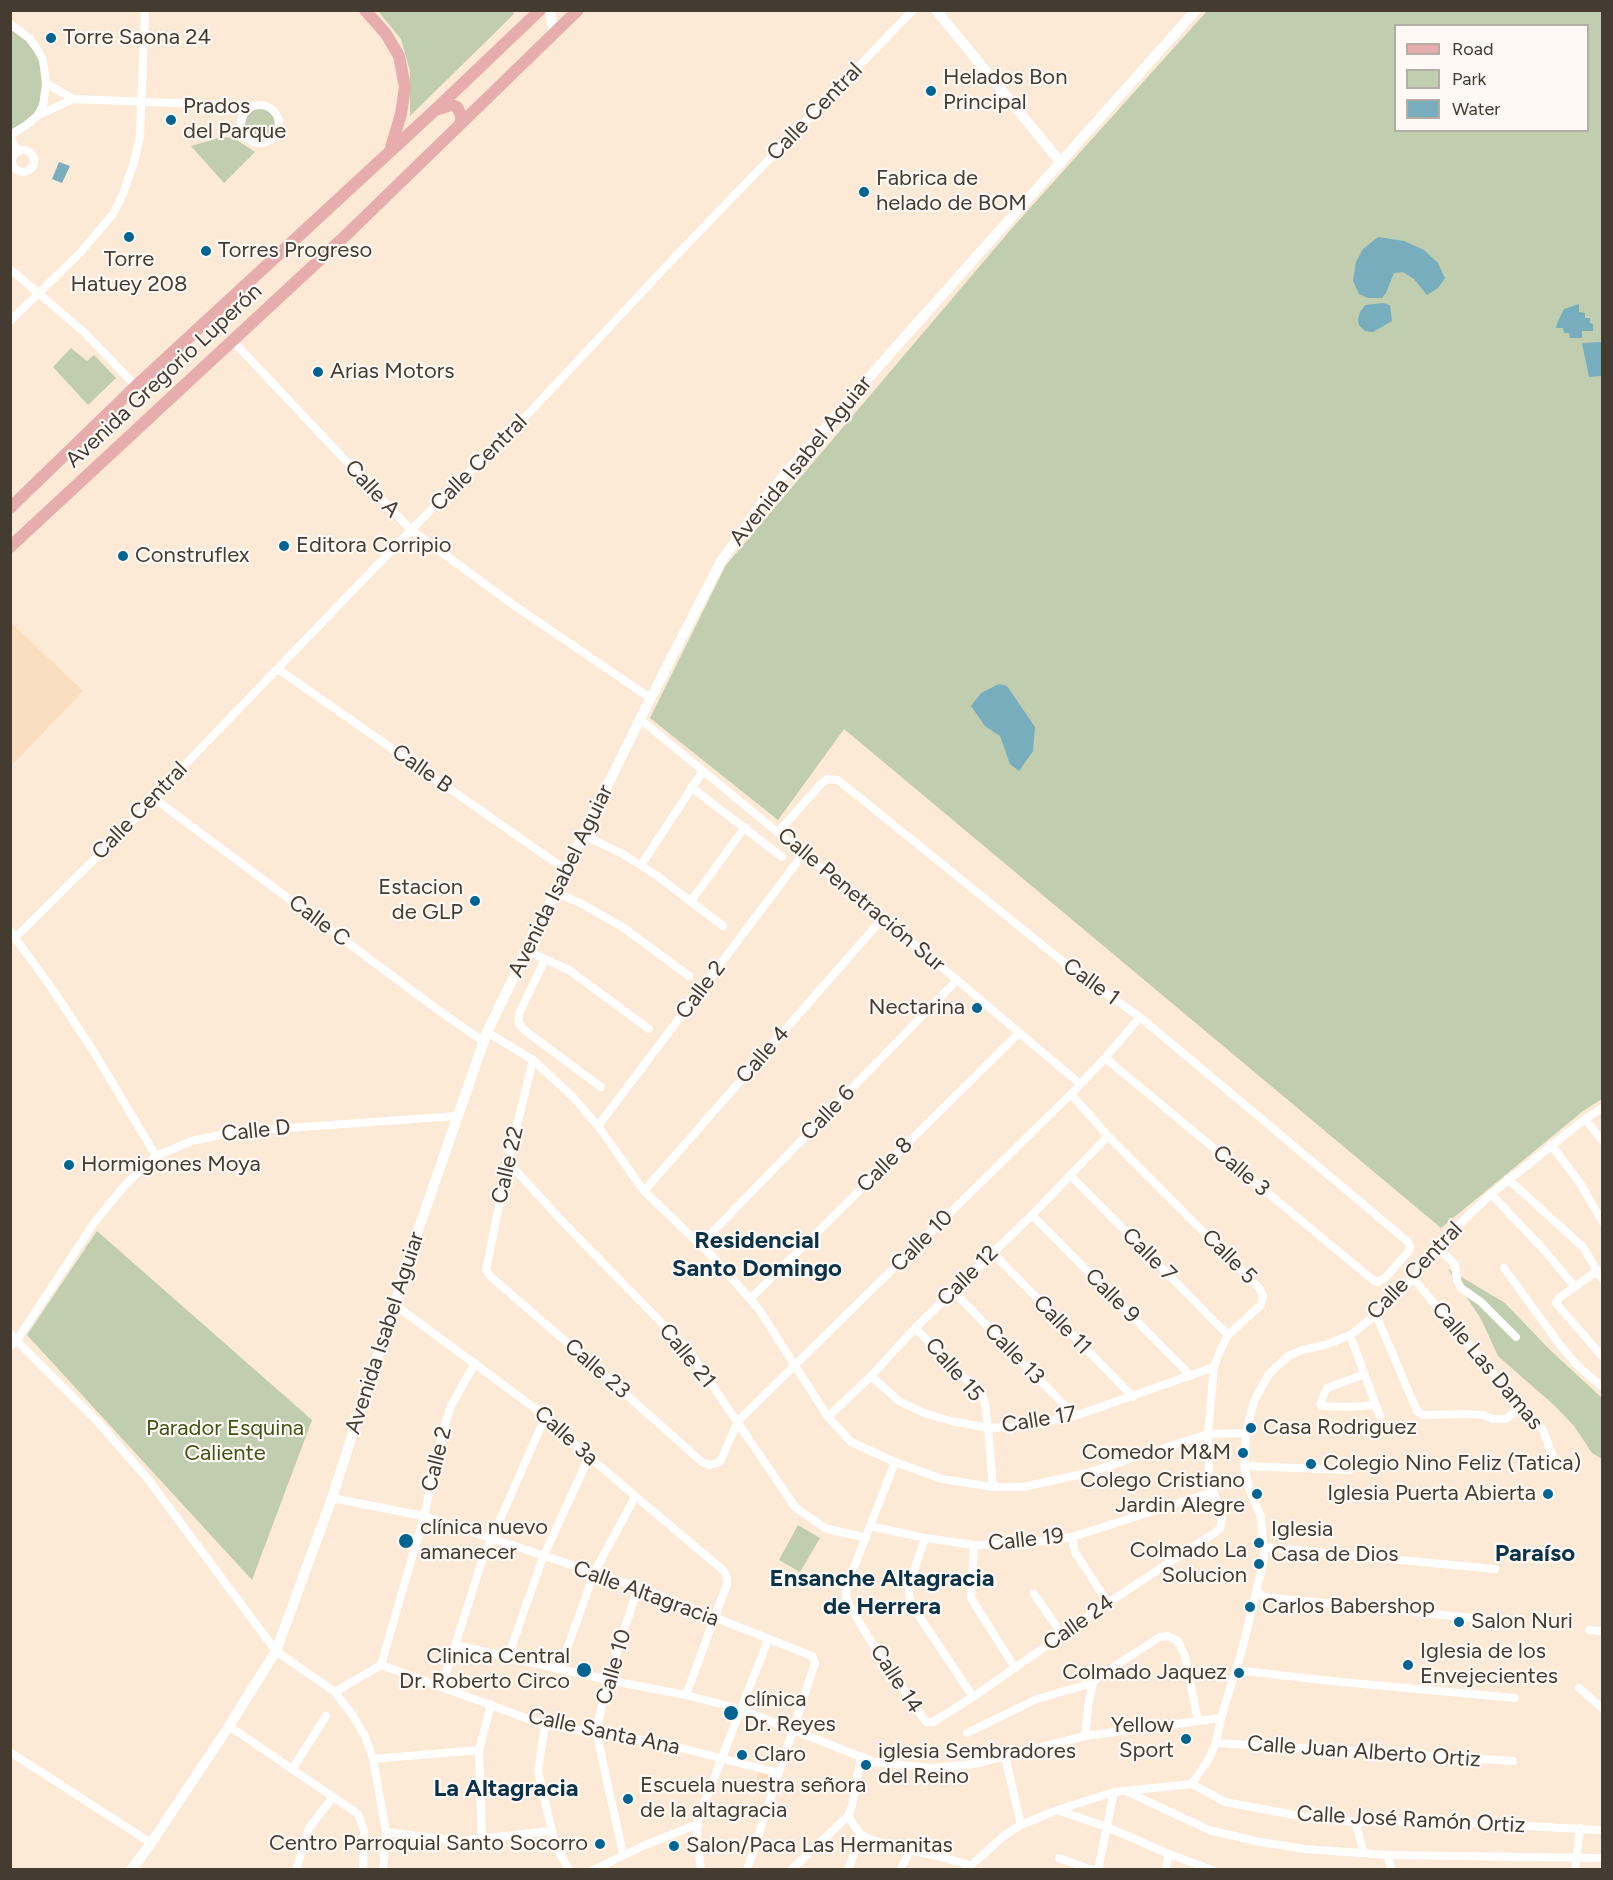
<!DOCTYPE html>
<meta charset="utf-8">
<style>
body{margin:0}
#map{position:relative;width:1613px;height:1880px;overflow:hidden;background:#fce9d6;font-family:Figtree,sans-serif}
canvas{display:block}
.frame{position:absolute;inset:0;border:12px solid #443b31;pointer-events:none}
.legend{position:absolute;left:1394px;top:24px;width:195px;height:108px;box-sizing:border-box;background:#fef9f4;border:2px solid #b4ada6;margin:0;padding:8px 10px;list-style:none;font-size:18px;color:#443b31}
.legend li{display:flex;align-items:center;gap:12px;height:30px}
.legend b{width:30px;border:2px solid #b4ada6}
</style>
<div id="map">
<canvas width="1613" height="1880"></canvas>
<div class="frame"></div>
<ul class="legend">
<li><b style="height:8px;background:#e6adac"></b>Road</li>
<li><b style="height:16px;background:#c0cdae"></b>Park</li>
<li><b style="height:16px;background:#78adbe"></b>Water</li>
</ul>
</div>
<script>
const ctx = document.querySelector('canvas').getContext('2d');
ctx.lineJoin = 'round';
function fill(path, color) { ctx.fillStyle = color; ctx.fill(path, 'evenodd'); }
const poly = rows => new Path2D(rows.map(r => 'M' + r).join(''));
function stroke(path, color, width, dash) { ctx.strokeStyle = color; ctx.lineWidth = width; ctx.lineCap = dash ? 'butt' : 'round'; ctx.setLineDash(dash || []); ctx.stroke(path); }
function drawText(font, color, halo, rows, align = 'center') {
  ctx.font = font + ' Figtree,sans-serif'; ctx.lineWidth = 4.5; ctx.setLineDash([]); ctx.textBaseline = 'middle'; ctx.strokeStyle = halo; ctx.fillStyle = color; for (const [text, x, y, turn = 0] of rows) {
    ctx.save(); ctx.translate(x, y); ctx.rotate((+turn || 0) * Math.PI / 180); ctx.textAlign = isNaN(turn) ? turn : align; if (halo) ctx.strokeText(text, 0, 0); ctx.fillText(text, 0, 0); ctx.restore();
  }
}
fill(poly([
 [10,622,83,691,11,766,10,766],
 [759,1771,774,1775,766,1794,753,1791]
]), '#fbddc0');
fill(poly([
 [513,10,514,14,410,116,410,71,401,39,378,11],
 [1207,11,1602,11,1602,1099,1583,1111,1441,1228,844,729,778,820,650,718,726,565,1013,227],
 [1396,26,1588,26,1588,130,1396,130],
 [10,27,18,31,31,46,41,64,43,95,34,115,10,131],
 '245 124a15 15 0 1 1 30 0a15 15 0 1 1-30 0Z',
 [222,137,234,138,255,152,224,183,191,146],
 [71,348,87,361,94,355,116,378,88,405,53,367],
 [97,1231,312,1420,252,1580,27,1335],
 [1448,1269,1505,1303,1549,1349,1602,1398,1602,1459,1592,1453,1574,1426,1555,1406,1498,1356,1481,1319],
 [798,1525,820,1538,800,1572,779,1560]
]), '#c0cdae');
fill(poly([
 [59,162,70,166,62,183,52,179],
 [1378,237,1404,241,1424,250,1438,263,1445,278,1438,288,1427,295,1414,279,1403,272,1394,273,1386,293,1382,298,1368,298,1359,294,1353,281,1356,262,1363,249],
 [1383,303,1390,305,1392,321,1373,332,1365,331,1359,325,1358,320,1360,312,1365,305],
 [1579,304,1579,312,1585,313,1585,318,1590,318,1590,323,1593,324,1593,331,1582,331,1582,338,1570,338,1569,333,1564,333,1563,328,1556,328,1558,321,1564,309],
 [1602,342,1602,376,1589,377,1582,343],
 [999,684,1007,686,1035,727,1033,751,1019,771,1010,764,1000,736,985,726,971,706,981,693]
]), '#78adbe');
stroke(poly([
 [10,24,29,38,38,50,43,60,46,83,43,106,37,116,25,126,10,135],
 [46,83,73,99],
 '241 124a19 19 0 1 1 38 0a19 19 0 1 1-38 0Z',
 [37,116,73,99,225,105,244,112],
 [10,138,18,151],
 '12 161a11 11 0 1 1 22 0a11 11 0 1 1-22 0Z',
 [10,269,85,333,136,386],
 [10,321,80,253,113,214,123,194,134,162,140,136,145,10],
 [232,340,411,530,515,606,650,698],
 [278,669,566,870],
 [640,719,957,980,1080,1084],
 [691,787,782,857],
 [155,799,438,1010,484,1042],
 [778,832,821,784,827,779,838,780,1082,977,1140,1017,1407,1241,1410,1246,1409,1251,1386,1277,1378,1282,1373,1280,1105,1058],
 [583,835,623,854,656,875,723,926],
 [641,865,703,771],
 [555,892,582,904,624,928,689,976],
 [691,901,745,827],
 [10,931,51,987,94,1052,156,1156],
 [16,937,155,799,178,772,411,530,530,412,672,260,913,10],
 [527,951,569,970,649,1029],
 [545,959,519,1014,519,1023,524,1030,601,1087],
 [487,1032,533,1060,572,1096,598,1126,644,1191,712,1256,758,1308,828,1417,851,1442,895,1462,942,1479,993,1487,1023,1487,1087,1473,1208,1434,1246,1433],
 [533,1060,508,1162,486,1270,490,1276,593,1365,702,1462,710,1465,720,1462,738,1421,1071,1094,1105,1058,1140,1017],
 [1585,1119,1602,1140],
 [598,1126,804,853],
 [1551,1145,1580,1183,1602,1221],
 [508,1162,563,1222,689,1351,795,1507,825,1528,866,1538],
 [1070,1175,1228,1335],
 [1508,1179,1583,1247,1602,1279],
 [644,1191,882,919],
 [1491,1194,1544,1250,1575,1287],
 [1032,1215,1191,1376],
 [700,1245,957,980],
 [1437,1246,1455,1265,1457,1280,1461,1288,1481,1302,1516,1337],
 [992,1252,1133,1397],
 [1504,1268,1560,1345,1577,1365,1602,1387],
 [1597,1271,1559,1298,1556,1303,1602,1356],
 [1413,1278,1521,1407,1543,1430,1554,1460],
 [953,1291,1075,1416],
 [751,1298,1019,1033],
 [395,1305,536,1409,589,1457,724,1571,727,1578,727,1584,686,1695],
 [1376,1315,1417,1411,1423,1415,1469,1414,1483,1415,1493,1419,1506,1419,1521,1407],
 [915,1328,982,1395,985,1403,988,1428,993,1487],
 [10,1334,97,1421,147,1478,276,1651,335,1692,353,1716,365,1736,373,1759,386,1832,383,1870],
 [1350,1335,1380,1416],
 [10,1347,17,1340,94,1223,126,1184,156,1156,192,1141,233,1132,457,1116],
 [1365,1374,1327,1388,1320,1404,1322,1406,1347,1407,1376,1405],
 [871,1376,899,1401,924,1413,951,1421,988,1428,1014,1427,1075,1416,1214,1367],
 [828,1417,871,1376,915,1328,1032,1215,1108,1136],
 [895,1462,847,1585,846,1596,849,1605,878,1653,926,1722,933,1722,973,1697,1108,1603,1220,1529,1222,1519,1209,1477,1208,1434,1214,1367,1220,1351,1228,1335,1261,1305,1263,1297,1260,1289,1108,1136,1071,1094],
 [1244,1466,1349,1470],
 [332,1498,424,1516,638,1587,812,1656,815,1663,747,1870],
 [870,1526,925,1538,974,1545,1028,1543,1072,1537,1213,1492],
 [1072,1537,1075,1552,1108,1603],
 [925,1538,909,1585,909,1595,911,1604,973,1697],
 [974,1545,971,1598,1015,1668],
 [1263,1547,1495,1569],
 [1257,1591,1264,1597,1484,1619],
 [1034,1594,1062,1634],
 [1589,1630,1602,1631],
 [455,1645,608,1680,686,1695,740,1709,874,1762,931,1768,974,1764,1085,1736,1221,1718],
 [508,1657,543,1557,589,1457],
 [381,1665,545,1725,662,1743,778,1773],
 [381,1665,424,1516,443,1431,451,1406,475,1363],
 [560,1669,594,1573,635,1497],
 [1236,1670,1331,1681,1515,1698],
 [442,1686,482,1561,545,1417],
 [1579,1688,1602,1708],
 [335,1692,381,1665],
 [545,1725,538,1771,555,1844,569,1870],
 [229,1726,358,1814,364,1831,363,1870],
 [967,1733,1037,1699,1093,1683],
 [1085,1736,1089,1700,1093,1683,1099,1676,1160,1637,1168,1636,1178,1641,1185,1656,1198,1721],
 [1216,1743,1513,1761],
 [10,1752,151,1843],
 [1005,1756,1021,1825],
 [373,1759,479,1750],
 [293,1768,326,1716],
 [1192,1784,1225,1802,1311,1818,1355,1822,1437,1821,1599,1830],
 [1126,1791,1209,1830,1260,1842,1305,1849,1388,1855,1602,1858],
 [1057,1810,1107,1827,1169,1854,1212,1870],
 [848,1816,861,1835,885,1845,942,1857,969,1865],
 [1355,1822,1364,1853],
 [386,1832,459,1841,551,1831],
 [482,1840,479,1750,491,1704],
 [623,1854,596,1731,608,1680,638,1587],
 [1388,1855,1391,1870],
 [1059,1858,1092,1870],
 [296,1870,309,1828,333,1797],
 [593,1870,645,1845,698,1824],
 [701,1870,697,1835,698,1819,768,1640],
 [791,1870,848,1816,852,1806,861,1757],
 [848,1870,861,1835],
 [900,1870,910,1851],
 [966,1870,1005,1835,1021,1825,1057,1810,1114,1792,1192,1784,1210,1757,1216,1743,1221,1718,1242,1650,1264,1559,1261,1517,1249,1488,1244,1466,1246,1433,1254,1401,1269,1374,1288,1356,1302,1350,1325,1345,1350,1335,1376,1315,1392,1302,1413,1278,1437,1246,1491,1194,1585,1119,1602,1108],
 [1098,1870,1114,1792],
 [1165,1870,1169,1854],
 [1575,1870,1580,1828]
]), '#fff', 8);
stroke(poly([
 [550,10,554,34],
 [936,10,1061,163],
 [131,1870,151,1843,229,1726,276,1651,332,1498,421,1222,487,1032,640,719,720,563,768,494,879,366,1196,10]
]), '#fff', 10);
stroke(poly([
 [365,10,386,34,399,56,405,87,401,114,391,148],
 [439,109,451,105,457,107,461,115,461,122,457,128],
 [10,508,136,386,434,111,540,10],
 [10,547,341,240,578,10]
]), '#e6adac', 12);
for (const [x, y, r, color] of [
 [51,38,6,"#006493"],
 [931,91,6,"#006493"],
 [171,120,6,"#006493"],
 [864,192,6,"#006493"],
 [129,237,6,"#006493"],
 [206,251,6,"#006493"],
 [318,372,6,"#006493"],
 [284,546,6,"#006493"],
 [123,556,6,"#006493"],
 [475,901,6,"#006493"],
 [977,1008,6,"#006493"],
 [69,1165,6,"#006493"],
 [1251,1428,6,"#006493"],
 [1243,1453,6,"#006493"],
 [1311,1464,6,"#006493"],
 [1257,1494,6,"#006493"],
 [1548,1494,6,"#006493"],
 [406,1541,8,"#006493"],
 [1259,1543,6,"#006493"],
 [1259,1564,6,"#006493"],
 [1250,1607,6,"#006493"],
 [1459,1622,6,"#006493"],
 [1408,1665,6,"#006493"],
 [584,1670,8,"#006493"],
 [1239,1673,6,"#006493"],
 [731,1713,8,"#006493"],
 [1186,1739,6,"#006493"],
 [742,1755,6,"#006493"],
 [866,1765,6,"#006493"],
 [628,1799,6,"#006493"],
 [600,1844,6,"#006493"],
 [674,1846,6,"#006493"]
]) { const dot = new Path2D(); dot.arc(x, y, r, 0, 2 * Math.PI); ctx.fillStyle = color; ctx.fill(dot); stroke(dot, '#fef9f4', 2); }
drawText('22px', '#443b31', '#fef9f4', [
 ["Torre Saona 24",63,38],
 ["Helados Bon",943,78],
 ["Principal",943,103],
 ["Prados",183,107],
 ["del Parque",183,132],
 ["Fabrica de",876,179],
 ["helado de BOM",876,204],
 ["Torres Progreso",218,251],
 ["Torre",129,260,"center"],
 ["Hatuey 208",129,285,"center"],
 ["Arias Motors",330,372],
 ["Editora Corripio",296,546],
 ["Construflex",135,556],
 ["Estacion",463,888,"right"],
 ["de GLP",463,913,"right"],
 ["Nectarina",965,1008,"right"],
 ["Hormigones Moya",81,1165],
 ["Casa Rodriguez",1263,1428],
 ["Comedor M&M",1231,1453,"right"],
 ["Colegio Nino Feliz (Tatica)",1323,1464],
 ["Colego Cristiano",1245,1481,"right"],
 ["Jardin Alegre",1245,1506,"right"],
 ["Iglesia Puerta Abierta",1536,1494,"right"],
 ["clínica nuevo",420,1528],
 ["amanecer",420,1553],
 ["Iglesia",1271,1530],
 ["Casa de Dios",1271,1555],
 ["Colmado La",1247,1551,"right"],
 ["Solucion",1247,1576,"right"],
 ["Carlos Babershop",1262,1607],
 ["Salon Nuri",1471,1622],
 ["Iglesia de los",1420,1652],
 ["Envejecientes",1420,1677],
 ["Clinica Central",570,1657,"right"],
 ["Dr. Roberto Circo",570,1682,"right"],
 ["Colmado Jaquez",1227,1673,"right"],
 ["clínica",744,1700],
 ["Dr. Reyes",744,1725],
 ["Yellow",1174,1726,"right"],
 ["Sport",1174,1751,"right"],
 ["iglesia Sembradores",878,1752],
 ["del Reino",878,1777],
 ["Claro",754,1755],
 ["Escuela nuestra señora",640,1786],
 ["de la altagracia",640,1811],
 ["Centro Parroquial Santo Socorro",588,1844,"right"],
 ["Salon/Paca Las Hermanitas",686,1846]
], 'left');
drawText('22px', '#443b31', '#fef9f4', [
 ["Calle Central",815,112,-46],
 ["Avenida Gregorio Luperón",164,376,-43],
 ["Avenida Isabel Aguiar",801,461,-51],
 ["Calle Central",479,463,-45],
 ["Calle A",372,489,47],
 ["Calle B",422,769,35],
 ["Calle Central",140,811,-46],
 ["Avenida Isabel Aguiar",561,881,-64],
 ["Calle Penetración Sur",861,900,40],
 ["Calle C",319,921,37],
 ["Calle 1",1091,982,36],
 ["Calle 2",701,990,-53],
 ["Calle 4",763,1055,-49],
 ["Calle 6",828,1113,-46],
 ["Calle D",256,1131,-6],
 ["Calle 22",508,1165,-77],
 ["Calle 8",885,1165,-45],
 ["Calle 3",1241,1171,40],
 ["Calle 10",922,1241,-45],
 ["Calle 7",1149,1255,45],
 ["Calle 5",1229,1257,45],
 ["Calle Central",1415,1271,-46],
 ["Calle 12",968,1276,-45],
 ["Calle 9",1112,1296,45],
 ["Calle 11",1062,1325,46],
 ["Avenida Isabel Aguiar",385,1333,-72],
 ["Calle 13",1014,1354,46],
 ["Calle 21",687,1356,51],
 ["Calle Las Damas",1487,1366,50],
 ["Calle 23",597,1369,41],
 ["Calle 15",954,1370,49],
 ["Calle 17",1039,1420,-9],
 ["Calle 3a",566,1436,42],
 ["Calle 2",437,1459,-76],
 ["Calle 19",1026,1540,-6],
 ["Calle Altagracia",646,1594,20],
 ["Calle 24",1079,1623,-35],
 ["Calle 10",614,1667,-74],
 ["Calle 14",896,1679,57],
 ["Calle Santa Ana",604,1732,12],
 ["Calle Juan Alberto Ortiz",1364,1752,4],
 ["Calle José Ramón Ortiz",1411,1820,3]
]);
drawText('22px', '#3f5313', '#fef9f4', [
 ["Parador Esquina",225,1429],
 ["Caliente",225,1454]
]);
drawText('bold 24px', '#0a3249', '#fef9f4', [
 ["Residencial",757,1241],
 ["Santo Domingo",757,1269],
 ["Paraíso",1535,1554],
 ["Ensanche Altagracia",882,1579],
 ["de Herrera",882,1607],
 ["La Altagracia",506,1789]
]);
</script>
